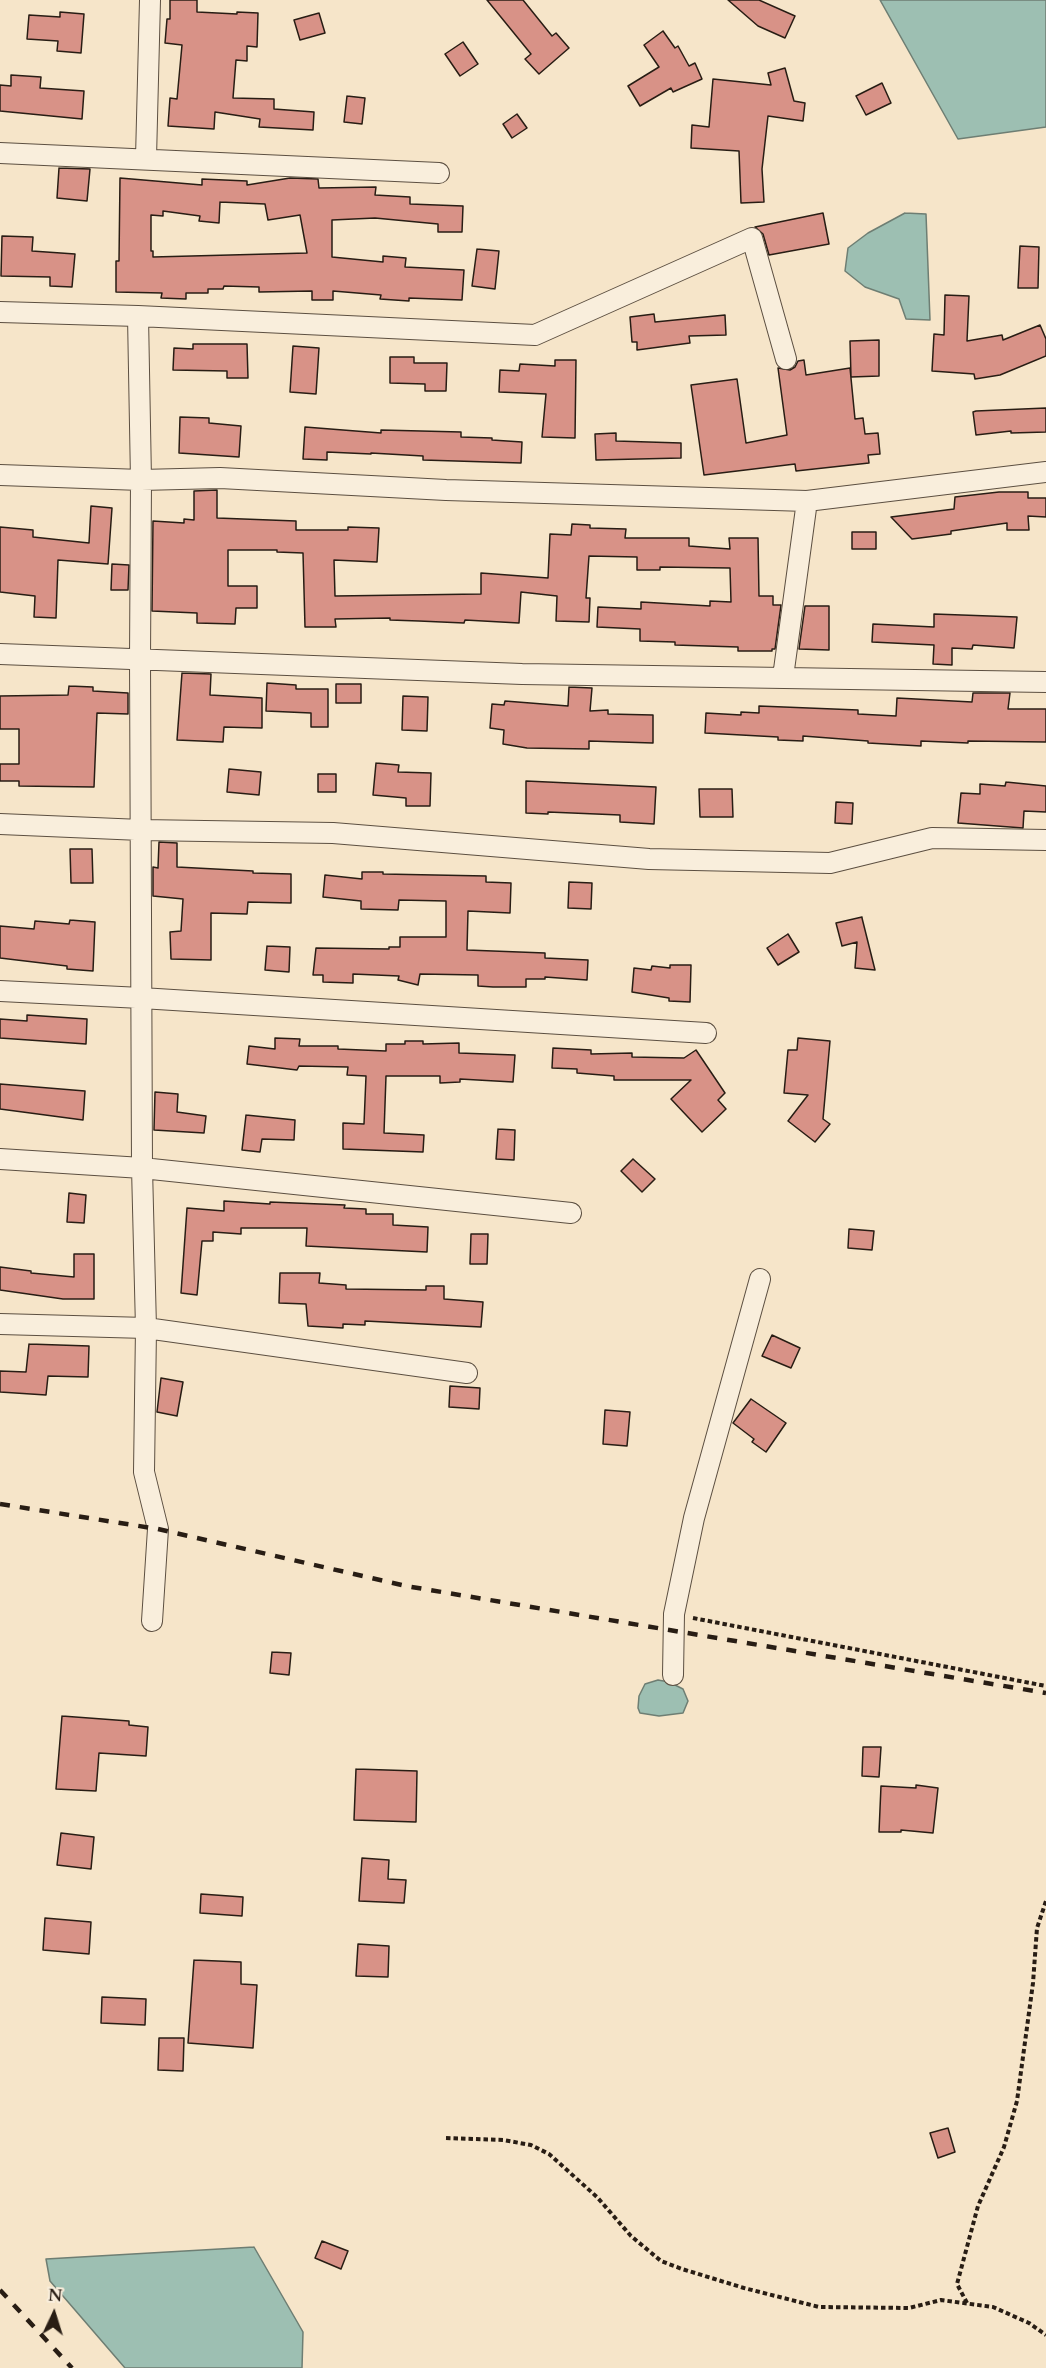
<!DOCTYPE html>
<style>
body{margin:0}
#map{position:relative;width:1046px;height:2368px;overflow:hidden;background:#f6e5c9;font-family:Cardo,serif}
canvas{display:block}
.north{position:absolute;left:24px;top:2284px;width:60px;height:60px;-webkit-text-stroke:4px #f9eedc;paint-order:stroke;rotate:4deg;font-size:16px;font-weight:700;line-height:24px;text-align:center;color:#281d14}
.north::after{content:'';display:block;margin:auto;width:21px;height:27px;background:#281d14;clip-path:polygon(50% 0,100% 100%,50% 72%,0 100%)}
</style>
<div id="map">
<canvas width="1046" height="2368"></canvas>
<div class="north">N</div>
</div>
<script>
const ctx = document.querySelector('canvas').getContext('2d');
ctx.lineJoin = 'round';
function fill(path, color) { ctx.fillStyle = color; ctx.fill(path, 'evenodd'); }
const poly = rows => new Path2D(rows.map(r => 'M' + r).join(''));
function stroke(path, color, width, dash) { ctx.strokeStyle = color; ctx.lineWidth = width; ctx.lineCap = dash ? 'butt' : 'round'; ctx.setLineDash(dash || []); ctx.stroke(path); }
const water = poly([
 [880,0,1046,0,1046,127,958,139,880,0],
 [905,213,926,214,930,320,906,319,899,299,865,287,845,271,848,248,868,233,905,213],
 [658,1680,669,1682,683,1689,688,1701,683,1713,659,1716,640,1713,638,1708,639,1696,645,1684,658,1680],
 [254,2247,303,2332,302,2368,125,2368,50,2281,46,2259,254,2247]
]);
fill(water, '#9dbfb2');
stroke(water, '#6e7e73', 1.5);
const building = poly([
 [170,0,197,0,197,12,237,14,237,12,258,13,257,47,247,46,247,61,236,60,233,98,274,99,274,109,314,112,313,130,259,127,260,119,215,112,214,129,168,126,170,98,177,99,182,45,165,43,167,19,170,19,170,0],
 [487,0,523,0,552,36,556,33,569,48,539,74,525,59,531,54,487,0],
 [728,0,759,0,795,16,785,38,758,26,728,0],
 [60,12,84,14,81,53,57,51,58,41,27,39,29,15,60,17,60,12],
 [319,13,325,33,300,40,294,20,319,13],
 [663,31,675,48,678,46,689,66,695,63,702,79,673,92,671,88,640,106,628,86,659,67,644,45,663,31],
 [463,42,478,64,460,76,445,54,463,42],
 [785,68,794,101,805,103,803,121,768,116,762,169,764,202,741,203,739,151,691,148,692,125,709,127,713,79,771,85,768,73,785,68],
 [11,75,41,77,40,88,84,91,82,119,0,111,0,85,11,86,11,75],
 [882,83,891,103,866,115,856,96,882,83],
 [347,96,365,98,362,124,344,122,347,96],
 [517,114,527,128,512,138,503,124,517,114],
 [59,168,90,169,87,201,57,198,59,168],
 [120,178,202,185,202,179,247,181,247,185,290,178,318,179,319,188,376,187,375,195,410,197,410,204,463,206,462,232,438,232,438,224,375,218,332,220,332,257,383,262,383,256,406,258,405,267,464,270,462,300,409,298,409,301,380,299,381,295,333,291,333,300,312,300,312,291,259,292,259,287,224,286,223,289,208,289,208,293,186,293,186,299,161,298,162,293,116,292,116,261,119,261,120,178],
 [220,202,265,204,268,220,300,215,307,253,153,257,153,251,151,251,151,215,163,216,163,211,200,216,199,221,219,223,220,202],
 [823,213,829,244,769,255,763,234,755,227,823,213],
 [2,236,33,237,32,251,75,254,72,287,50,286,50,277,1,276,2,236],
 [1020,246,1039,247,1038,288,1018,288,1020,246],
 [477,249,499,251,495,289,472,286,477,249],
 [945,295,969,296,967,341,1002,335,1003,340,1040,325,1046,339,1046,356,1000,375,975,379,974,374,932,371,934,334,944,335,945,295],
 [654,314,655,322,725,315,726,335,689,336,690,343,637,350,637,342,632,342,630,317,654,314],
 [879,340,879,376,851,377,850,341,879,340],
 [193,344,247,344,248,378,227,378,227,371,173,370,174,348,193,349,193,344],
 [293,346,319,348,316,394,290,392,293,346],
 [390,357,414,357,414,363,447,363,446,391,425,391,425,384,390,383,390,357],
 [555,360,576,360,575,438,542,437,546,394,499,392,500,370,519,371,520,364,555,366,555,360],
 [804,360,806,375,850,368,855,419,863,418,865,434,878,433,880,454,868,455,869,463,796,471,795,464,704,475,691,385,737,379,746,443,787,435,778,368,790,370,795,367,798,361,804,360],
 [1046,408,1046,432,1011,433,1011,431,976,435,973,412,976,411,1046,408],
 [180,417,209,418,209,423,241,426,239,457,179,453,180,417],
 [305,427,381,433,381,430,461,432,461,437,492,438,492,440,522,442,521,463,423,460,423,456,371,453,371,454,327,452,327,460,303,459,305,427],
 [616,433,616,441,681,443,681,458,596,460,595,434,616,433],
 [217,490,217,518,296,521,296,530,348,530,348,527,379,528,377,562,334,560,335,596,481,594,481,573,548,578,550,534,571,535,572,524,590,525,590,528,626,529,625,538,689,538,689,546,730,549,729,538,758,538,759,596,773,596,773,605,781,605,775,649,772,649,772,651,738,651,738,647,675,645,675,642,640,641,640,629,597,627,598,607,641,609,641,602,710,606,710,601,731,602,730,568,660,567,660,570,637,570,637,557,589,556,586,598,590,598,589,622,556,621,557,596,521,592,519,623,465,620,464,623,419,621,390,620,390,618,335,619,336,627,305,627,303,553,277,552,277,550,228,550,228,586,257,586,257,608,236,608,235,624,197,623,197,613,152,611,153,521,184,523,184,519,194,520,194,491,217,490],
 [999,492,1028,492,1028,498,1046,498,1046,517,1028,516,1029,530,1007,530,1007,523,951,531,951,534,912,539,891,517,954,509,955,497,999,492],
 [91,506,112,508,108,564,58,560,56,618,34,617,35,596,0,592,0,527,33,530,33,537,89,543,91,506],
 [852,532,876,532,876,549,852,549,852,532],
 [112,564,129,565,128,590,111,590,112,564],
 [805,606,829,606,829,650,799,649,805,606],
 [934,614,1017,617,1014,648,973,645,972,649,952,648,952,665,933,664,934,645,872,642,873,624,934,627,934,614],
 [182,673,211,674,210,695,262,698,262,728,224,727,223,742,177,740,182,673],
 [267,683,296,685,296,689,328,689,328,727,311,727,311,713,266,711,267,683],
 [336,684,361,684,361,703,336,703,336,684],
 [69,686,93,687,93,691,128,693,128,714,97,713,94,787,19,786,19,781,0,781,0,764,19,764,19,729,0,729,0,696,68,695,69,686],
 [569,687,592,688,590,711,608,710,608,714,653,715,653,743,589,741,589,749,527,748,503,744,504,730,490,728,492,704,504,705,505,701,568,706,569,687],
 [973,693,1010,693,1008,709,1046,709,1046,742,968,741,968,743,921,741,921,746,868,743,868,741,803,736,803,741,778,740,778,737,705,733,706,713,741,715,741,712,759,713,759,706,858,710,858,714,896,716,897,698,972,702,973,693],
 [403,696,428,697,427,731,402,730,403,696],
 [376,763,399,765,398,772,431,773,430,806,406,806,406,798,373,795,376,763],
 [229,769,261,772,259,795,227,792,229,769],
 [318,774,336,774,336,792,318,792,318,774],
 [526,781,656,787,654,824,620,822,620,815,548,812,548,814,526,813,526,781],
 [1006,782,1046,786,1046,812,1024,811,1023,828,958,823,961,793,980,794,980,784,1005,786,1006,782],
 [699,789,732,789,733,817,700,817,699,789],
 [836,802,853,803,852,824,835,823,836,802],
 [159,842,177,843,177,867,253,871,253,873,291,874,291,903,248,902,247,914,211,913,211,960,171,959,170,932,181,931,183,899,153,896,153,867,158,868,159,842],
 [70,849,92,849,93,883,71,883,70,849],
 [362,872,383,872,383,874,486,876,486,882,511,883,510,913,468,911,467,950,545,953,545,958,588,960,587,980,545,977,545,979,526,979,526,987,493,987,478,986,478,975,420,974,418,985,398,980,399,976,353,974,353,983,323,982,323,975,313,975,316,948,389,949,389,947,400,947,400,937,446,937,446,901,399,900,398,910,361,909,361,901,323,897,325,875,362,879,362,872],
 [569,882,592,883,591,909,568,908,569,882],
 [862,917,862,918,875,970,855,968,857,942,842,946,836,923,862,917],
 [70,920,95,922,93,971,67,969,67,966,0,958,0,926,34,929,35,921,69,924,70,920],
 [788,934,799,952,778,965,767,948,788,934],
 [267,946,290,947,289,972,265,970,267,946],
 [670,965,691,965,690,1002,669,1001,669,998,632,992,634,968,651,970,652,966,670,968,670,965],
 [27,1015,87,1019,86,1044,0,1038,0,1019,27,1021,27,1015],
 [275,1038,300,1039,299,1046,338,1046,338,1049,386,1051,386,1044,405,1044,405,1041,423,1041,423,1044,459,1043,459,1053,515,1055,513,1082,460,1079,460,1082,440,1083,440,1076,386,1076,384,1133,424,1135,423,1152,343,1149,343,1123,364,1124,366,1076,347,1075,348,1067,299,1066,297,1070,247,1064,249,1046,275,1049,275,1038],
 [798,1038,830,1041,823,1119,830,1124,815,1142,788,1121,808,1095,784,1093,788,1050,797,1050,798,1038],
 [553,1048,591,1050,591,1054,632,1053,632,1057,684,1058,696,1050,725,1093,718,1100,726,1109,702,1132,671,1099,691,1080,614,1080,614,1076,577,1073,577,1069,552,1068,553,1048],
 [0,1084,85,1091,83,1120,0,1109,0,1084],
 [155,1092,178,1094,177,1112,206,1116,204,1133,154,1130,155,1092],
 [246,1115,295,1120,294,1140,262,1139,260,1152,242,1150,246,1115],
 [498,1129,515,1130,514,1160,496,1159,498,1129],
 [633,1159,655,1179,642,1192,621,1171,633,1159],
 [69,1193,86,1195,84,1223,67,1222,69,1193],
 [224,1201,270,1204,270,1202,345,1205,344,1208,366,1209,366,1214,393,1214,393,1225,428,1227,427,1252,306,1246,307,1228,241,1228,241,1234,213,1232,213,1241,202,1241,197,1295,181,1293,187,1208,224,1211,224,1201],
 [849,1229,874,1231,872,1250,848,1248,849,1229],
 [471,1234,488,1234,487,1264,470,1264,471,1234],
 [74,1254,94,1254,94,1299,63,1299,0,1290,0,1267,31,1271,31,1273,74,1277,74,1254],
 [280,1273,320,1273,319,1283,346,1285,346,1289,426,1290,426,1286,444,1286,444,1299,483,1302,481,1327,365,1321,365,1325,343,1324,343,1328,308,1326,306,1304,279,1303,280,1273],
 [772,1335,800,1348,791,1368,762,1356,772,1335],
 [29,1344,89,1346,88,1377,48,1376,46,1395,0,1392,0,1371,26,1372,29,1344],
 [161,1378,183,1382,177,1416,157,1412,161,1378],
 [450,1386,480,1388,479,1409,449,1407,450,1386],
 [751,1399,786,1423,766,1452,752,1442,754,1439,733,1423,751,1399],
 [605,1410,630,1412,627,1446,603,1444,605,1410],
 [272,1652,291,1653,289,1675,270,1673,272,1652],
 [62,1716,129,1721,129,1725,148,1727,146,1756,99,1753,96,1791,56,1789,62,1716],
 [863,1747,881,1747,879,1777,862,1776,863,1747],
 [356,1769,417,1771,416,1822,354,1820,356,1769],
 [916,1785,938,1788,933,1833,901,1830,901,1832,879,1832,881,1786,916,1788,916,1785],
 [61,1833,94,1837,91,1869,57,1865,61,1833],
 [362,1858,389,1860,388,1879,406,1880,404,1903,359,1901,362,1858],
 [201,1894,243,1897,242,1916,200,1913,201,1894],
 [45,1918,91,1922,89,1954,43,1950,45,1918],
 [358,1944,389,1946,388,1977,356,1976,358,1944],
 [194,1960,241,1962,241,1984,257,1985,253,2048,188,2043,194,1960],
 [102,1997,146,1999,145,2025,101,2023,102,1997],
 [159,2038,184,2038,183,2071,158,2070,159,2038],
 [948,2128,955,2152,938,2158,930,2133,948,2128],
 [322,2241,348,2251,341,2269,315,2258,322,2241]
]);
fill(building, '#d89287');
stroke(building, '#281d14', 1.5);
const street = poly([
 [0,153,439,173],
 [146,158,150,0],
 [0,312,138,316,535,335,752,238,786,359],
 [138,316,141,480,140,660,142,1168,146,1328,144,1472,158,1529,152,1621],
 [0,475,141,480,220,478,446,490,807,501,1046,472],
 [0,654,522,674,1046,682],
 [783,677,807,501],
 [0,824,141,830,333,833,649,859,830,863,932,838,1046,840],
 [0,991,141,998,706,1033],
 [0,1159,142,1168,571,1213],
 [0,1324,146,1328,467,1373],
 [673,1675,674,1614,694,1518,760,1279]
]);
stroke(street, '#5c4f41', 22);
stroke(poly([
 [693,1618,1046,1686],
 [446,2138,503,2140,531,2145,549,2154,597,2197,631,2236,661,2261,682,2269,744,2288,819,2307,909,2308,941,2300,993,2307,1029,2323,1046,2335],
 [967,2303,957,2284,978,2206,1004,2147,1017,2101,1033,1983,1037,1928,1046,1901]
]), '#281d14', 4, [4.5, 3]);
stroke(street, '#f9eedc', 20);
stroke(poly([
 [0,1504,158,1529,406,1586,1046,1693],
 [0,2290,72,2368]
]), '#281d14', 4.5, [10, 10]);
</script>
